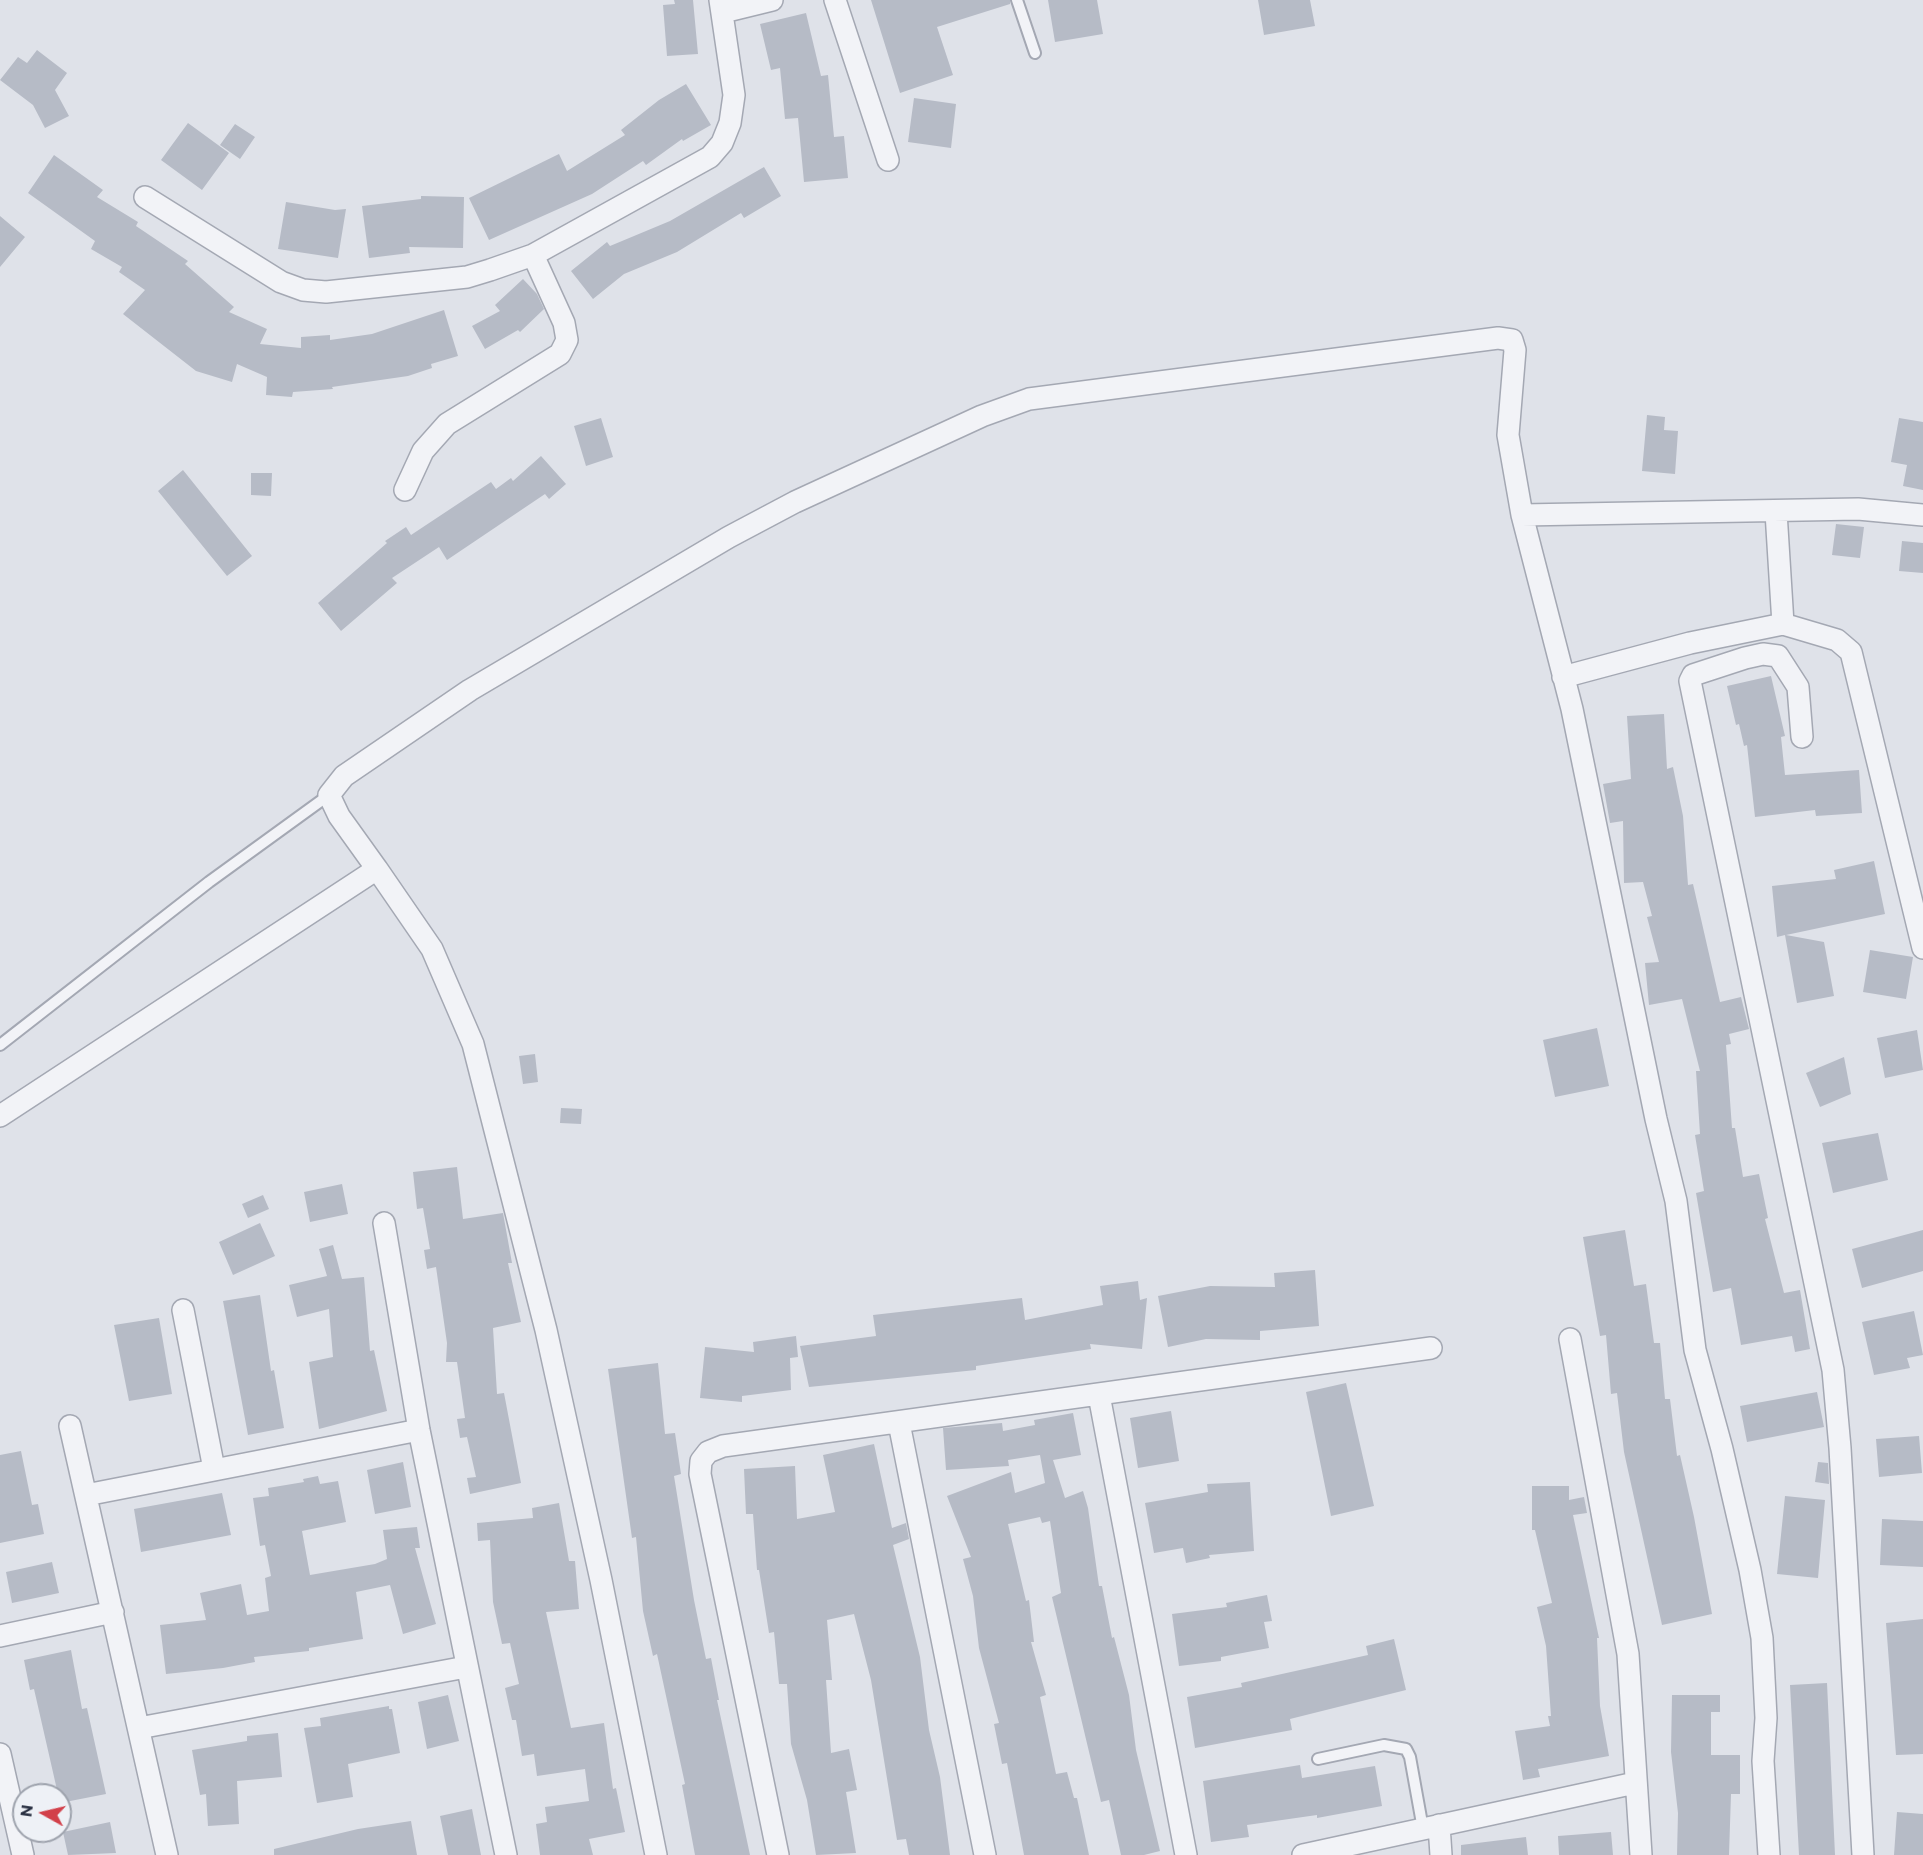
<!DOCTYPE html>
<style>
body{margin:0}
#map{position:relative;width:1923px;height:1855px;overflow:hidden;background:#dfe2e9;font-family:Commissioner,sans-serif}
canvas{display:block}
.north{position:absolute;left:12px;top:1783px;width:60px;height:60px;box-sizing:border-box;background:#eef1f6;border:2px solid #9ea3ad;border-radius:50%;rotate:278deg;font-size:16px;font-weight:700;line-height:24px;text-align:center;color:#272e40}
.north::after{content:'';display:block;margin:auto;width:21px;height:27px;background:#d2404a;clip-path:polygon(50% 0,100% 100%,50% 72%,0 100%)}
</style>
<div id="map">
<canvas width="1923" height="1855"></canvas>
<div class="north">N</div>
</div>
<script>
const ctx = document.querySelector('canvas').getContext('2d');
ctx.lineJoin = 'round';
function fill(path, color) { ctx.fillStyle = color; ctx.fill(path, 'evenodd'); }
const poly = rows => new Path2D(rows.map(r => 'M' + r).join(''));
function stroke(path, color, width, dash) { ctx.strokeStyle = color; ctx.lineWidth = width; ctx.lineCap = dash ? 'butt' : 'round'; ctx.setLineDash(dash || []); ctx.stroke(path); }
fill(poly([
 [674,0,693,0,698,54,667,56,663,5,675,4],
 [871,0,1010,0,1010,4,937,27,953,75,900,93],
 [1048,0,1097,0,1103,34,1055,42],
 [1258,0,1310,0,1315,26,1264,35],
 [806,13,821,76,828,75,834,137,844,136,848,178,804,182,798,118,785,119,780,68,771,70,760,24],
 [37,50,67,73,55,90,69,116,45,128,33,105,0,80,18,57,27,63],
 [686,84,711,125,683,141,682,139,646,165,643,161,592,194,489,240,469,198,559,154,567,171,625,135,621,130,659,100],
 [914,98,956,104,951,148,908,142],
 [188,123,229,153,202,190,161,160],
 [235,124,255,137,240,159,220,145],
 [54,155,103,190,97,197,138,222,136,226,188,261,185,264,234,307,229,312,267,329,260,344,301,348,301,337,330,335,330,340,372,334,444,310,458,356,431,364,432,368,408,376,332,387,333,389,293,392,292,397,266,395,267,377,237,364,232,382,196,371,123,314,145,290,119,272,122,267,91,249,95,241,28,193],
 [764,167,781,196,744,218,741,213,677,252,624,274,593,299,571,271,607,242,610,246,670,221],
 [421,196,464,197,463,248,409,247,410,253,369,258,362,206,421,199],
 [286,202,335,210,346,209,338,258,278,249],
 [0,216,25,237,0,267],
 [523,279,537,294,544,309,520,332,518,330,485,349,472,326,500,311,495,305],
 [1647,415,1665,417,1664,430,1678,431,1675,474,1642,471],
 [601,418,613,457,586,466,574,426],
 [1899,418,1923,422,1923,490,1903,486,1907,465,1891,462],
 [541,456,566,484,549,499,545,494,447,560,439,547,392,578,397,583,341,631,318,603,387,543,385,541,406,527,411,535,491,482,496,489,511,478,513,481],
 [183,470,252,556,227,576,158,491],
 [251,473,272,473,271,496,251,495],
 [1836,524,1864,527,1860,558,1832,555],
 [1902,541,1923,543,1923,573,1899,571],
 [1771,676,1785,736,1781,737,1785,775,1859,770,1862,813,1816,816,1815,810,1755,817,1747,745,1744,746,1739,724,1736,725,1727,686],
 [1664,714,1667,769,1673,767,1683,816,1688,885,1693,884,1720,1002,1741,997,1749,1029,1729,1034,1731,1044,1726,1045,1732,1128,1735,1128,1743,1177,1759,1174,1768,1218,1765,1219,1784,1293,1800,1290,1810,1349,1795,1352,1792,1336,1741,1345,1731,1288,1713,1292,1696,1193,1704,1191,1695,1135,1700,1134,1696,1071,1700,1071,1682,999,1649,1005,1645,963,1659,962,1647,917,1652,916,1643,882,1624,883,1623,821,1610,823,1603,784,1631,779,1627,716],
 [1874,861,1885,914,1786,935,1824,942,1834,996,1797,1003,1785,935,1777,937,1772,886,1836,879,1834,870],
 [1870,950,1913,957,1906,999,1863,992],
 [1597,1028,1609,1086,1555,1097,1543,1040],
 [1917,1030,1923,1070,1885,1078,1877,1038],
 [535,1054,538,1082,523,1084,519,1056],
 [1844,1057,1851,1094,1820,1107,1806,1073],
 [561,1108,582,1109,581,1124,560,1123],
 [1878,1133,1888,1180,1833,1193,1822,1143],
 [457,1167,463,1219,503,1213,512,1263,508,1263,521,1322,493,1328,497,1394,504,1393,521,1483,470,1494,467,1478,476,1477,467,1437,460,1438,457,1419,465,1418,457,1362,446,1362,447,1343,436,1267,427,1269,424,1250,430,1249,423,1208,417,1209,413,1172],
 [342,1184,348,1214,310,1222,304,1192],
 [263,1195,269,1209,248,1218,242,1204],
 [260,1223,275,1256,233,1275,219,1242],
 [1625,1230,1634,1286,1646,1284,1654,1343,1660,1343,1665,1399,1670,1399,1677,1456,1680,1455,1694,1517,1712,1614,1662,1625,1624,1452,1617,1393,1611,1394,1606,1335,1600,1336,1583,1237],
 [1923,1230,1923,1271,1862,1288,1852,1249],
 [333,1245,342,1279,364,1277,370,1351,374,1350,387,1411,319,1429,309,1362,333,1357,329,1309,297,1317,289,1285,327,1276,319,1249],
 [1315,1270,1319,1326,1260,1331,1260,1340,1206,1339,1168,1347,1158,1296,1210,1286,1275,1287,1274,1273],
 [1138,1281,1140,1300,1147,1298,1142,1349,1090,1344,1091,1349,976,1366,976,1370,809,1387,800,1346,876,1336,873,1315,1022,1298,1025,1320,1103,1305,1100,1286],
 [260,1295,271,1371,274,1370,284,1428,248,1435,223,1301],
 [1914,1311,1923,1355,1907,1358,1910,1368,1874,1375,1862,1322],
 [159,1318,172,1394,129,1401,114,1325],
 [796,1336,798,1357,790,1358,791,1390,742,1396,742,1402,700,1398,705,1347,754,1352,753,1342],
 [658,1363,665,1434,675,1433,681,1474,674,1476,694,1600,706,1659,711,1658,719,1700,717,1700,750,1855,695,1855,682,1785,685,1784,657,1654,653,1656,643,1611,636,1537,632,1538,608,1369],
 [1346,1383,1374,1506,1331,1516,1306,1392],
 [1817,1392,1824,1427,1747,1442,1740,1406],
 [1171,1411,1179,1461,1138,1468,1130,1418],
 [1073,1413,1081,1455,1053,1460,1065,1498,1083,1491,1088,1508,1099,1586,1102,1586,1112,1638,1114,1637,1129,1695,1136,1750,1160,1851,1144,1855,1121,1855,1109,1800,1101,1802,1052,1597,1061,1593,1050,1521,1042,1523,1040,1517,1008,1524,1026,1601,1029,1600,1034,1642,1031,1642,1046,1695,1040,1697,1056,1774,1067,1772,1074,1798,1077,1798,1089,1855,1024,1855,1007,1763,1002,1764,994,1724,999,1723,979,1648,973,1596,963,1559,971,1557,947,1496,1011,1472,1015,1493,1045,1483,1040,1455,1008,1460,1009,1466,946,1470,943,1428,1002,1423,1003,1431,1035,1425,1034,1420],
 [1919,1436,1922,1473,1879,1477,1876,1439],
 [874,1444,892,1528,906,1523,909,1539,893,1545,920,1657,929,1730,940,1777,950,1855,909,1855,906,1839,897,1840,871,1680,854,1614,827,1620,832,1680,826,1680,831,1753,849,1749,857,1790,846,1792,856,1853,816,1855,807,1800,791,1744,787,1684,779,1684,774,1632,769,1633,759,1570,757,1570,753,1514,746,1514,744,1469,795,1466,797,1519,835,1512,823,1455],
 [21,1451,32,1505,38,1504,44,1534,0,1543,0,1455],
 [403,1462,411,1507,375,1514,367,1470],
 [1818,1462,1828,1463,1829,1484,1815,1482],
 [318,1476,320,1484,338,1481,346,1522,302,1531,310,1575,375,1564,387,1559,383,1530,417,1527,420,1548,415,1548,436,1624,403,1634,390,1585,356,1592,363,1639,309,1648,309,1651,254,1657,255,1662,223,1668,166,1674,160,1625,206,1620,200,1593,241,1584,247,1615,269,1611,265,1578,271,1576,265,1545,260,1546,253,1498,269,1496,268,1488,304,1482,303,1479],
 [1250,1482,1254,1551,1209,1555,1210,1558,1186,1563,1183,1548,1154,1553,1145,1503,1208,1492,1207,1484],
 [1532,1486,1569,1486,1569,1500,1584,1497,1587,1513,1573,1515,1599,1638,1597,1638,1600,1706,1609,1756,1538,1769,1540,1777,1523,1780,1515,1731,1550,1726,1548,1716,1551,1716,1546,1646,1537,1607,1552,1603,1535,1530,1532,1530],
 [222,1493,231,1535,141,1552,134,1509],
 [1785,1496,1825,1500,1818,1578,1777,1574],
 [559,1503,569,1561,575,1561,579,1609,546,1612,571,1728,604,1723,613,1789,616,1788,625,1832,589,1839,593,1855,540,1855,536,1824,547,1822,545,1807,589,1801,585,1769,537,1776,534,1754,522,1756,516,1720,512,1720,505,1688,519,1684,510,1643,502,1644,493,1602,490,1540,478,1541,477,1523,533,1518,532,1508],
 [1882,1519,1923,1521,1923,1567,1880,1565],
 [52,1562,59,1593,12,1603,6,1572],
 [1267,1595,1272,1621,1264,1622,1269,1648,1221,1657,1221,1661,1179,1666,1172,1614,1227,1607,1226,1603],
 [1923,1619,1923,1754,1896,1755,1886,1623],
 [1394,1639,1406,1690,1290,1719,1292,1730,1195,1748,1187,1697,1242,1687,1241,1683,1368,1655,1366,1646],
 [71,1650,82,1709,87,1708,106,1794,60,1803,34,1689,30,1690,24,1660],
 [1827,1683,1835,1855,1799,1855,1790,1685],
 [448,1695,459,1741,427,1749,418,1702],
 [1672,1695,1720,1695,1720,1712,1711,1712,1711,1755,1740,1755,1740,1794,1731,1794,1729,1855,1677,1855,1678,1813,1671,1752],
 [389,1706,389,1709,392,1709,400,1753,348,1764,353,1797,317,1803,304,1728,321,1726,320,1718],
 [278,1733,282,1777,237,1781,239,1824,208,1826,206,1794,200,1795,192,1750,247,1741,247,1736],
 [1300,1765,1302,1778,1375,1766,1382,1806,1317,1818,1317,1815,1247,1825,1249,1837,1211,1842,1203,1781],
 [472,1809,481,1855,448,1855,440,1816],
 [1897,1812,1923,1814,1923,1855,1894,1855],
 [411,1821,417,1855,274,1855,274,1849,358,1829],
 [110,1822,116,1853,68,1855,63,1832],
 [1611,1832,1613,1855,1559,1855,1558,1836],
 [1526,1837,1528,1855,1461,1855,1461,1845]
]), '#b6bbc6');
const service = poly([
 [1017,0,1035,53],
 [0,1045,209,882,329,795],
 [1318,1759,1384,1745,1406,1749,1410,1757,1423,1829]
]);
const minor = poly([
 [835,0,888,160],
 [723,12,772,0],
 [145,197,281,282,303,290,326,292,467,277,490,270,533,255,710,157,722,143,730,123,734,95,720,0],
 [405,490,423,451,447,424,560,354,567,340,564,323,533,255],
 [1776,512,1783,624],
 [1522,515,1858,509,1923,515],
 [1563,677,1690,643,1783,624,1837,640,1851,652,1923,948],
 [1802,737,1798,687,1778,656,1763,654,1745,658,1693,675,1690,681,1833,1370,1840,1448,1863,1855],
 [377,869,432,949,473,1044,546,1330,601,1580,656,1855],
 [0,1116,377,869,339,816,329,795,344,776,470,690,729,537,795,502,982,416,1029,399,1498,338,1512,340,1515,350,1508,435,1522,515,1572,709,1656,1119,1676,1201,1695,1350,1722,1449,1750,1570,1762,1638,1766,1718,1763,1761,1769,1855],
 [384,1223,419,1430,506,1855],
 [183,1310,214,1469],
 [1570,1339,1628,1654,1641,1855],
 [1099,1395,1186,1855],
 [899,1423,985,1855],
 [70,1426,167,1855],
 [86,1495,419,1430],
 [0,1636,113,1612],
 [139,1728,466,1667],
 [0,1754,23,1855],
 [1439,1825,1441,1855],
 [778,1855,700,1474,701,1461,708,1452,723,1446,1431,1348],
 [1303,1855,1635,1783]
]);
stroke(service, '#a4a8b3', 14);
stroke(minor, '#a4a8b3', 24);
stroke(service, '#f2f3f7', 10);
stroke(minor, '#f2f3f7', 21);
</script>
